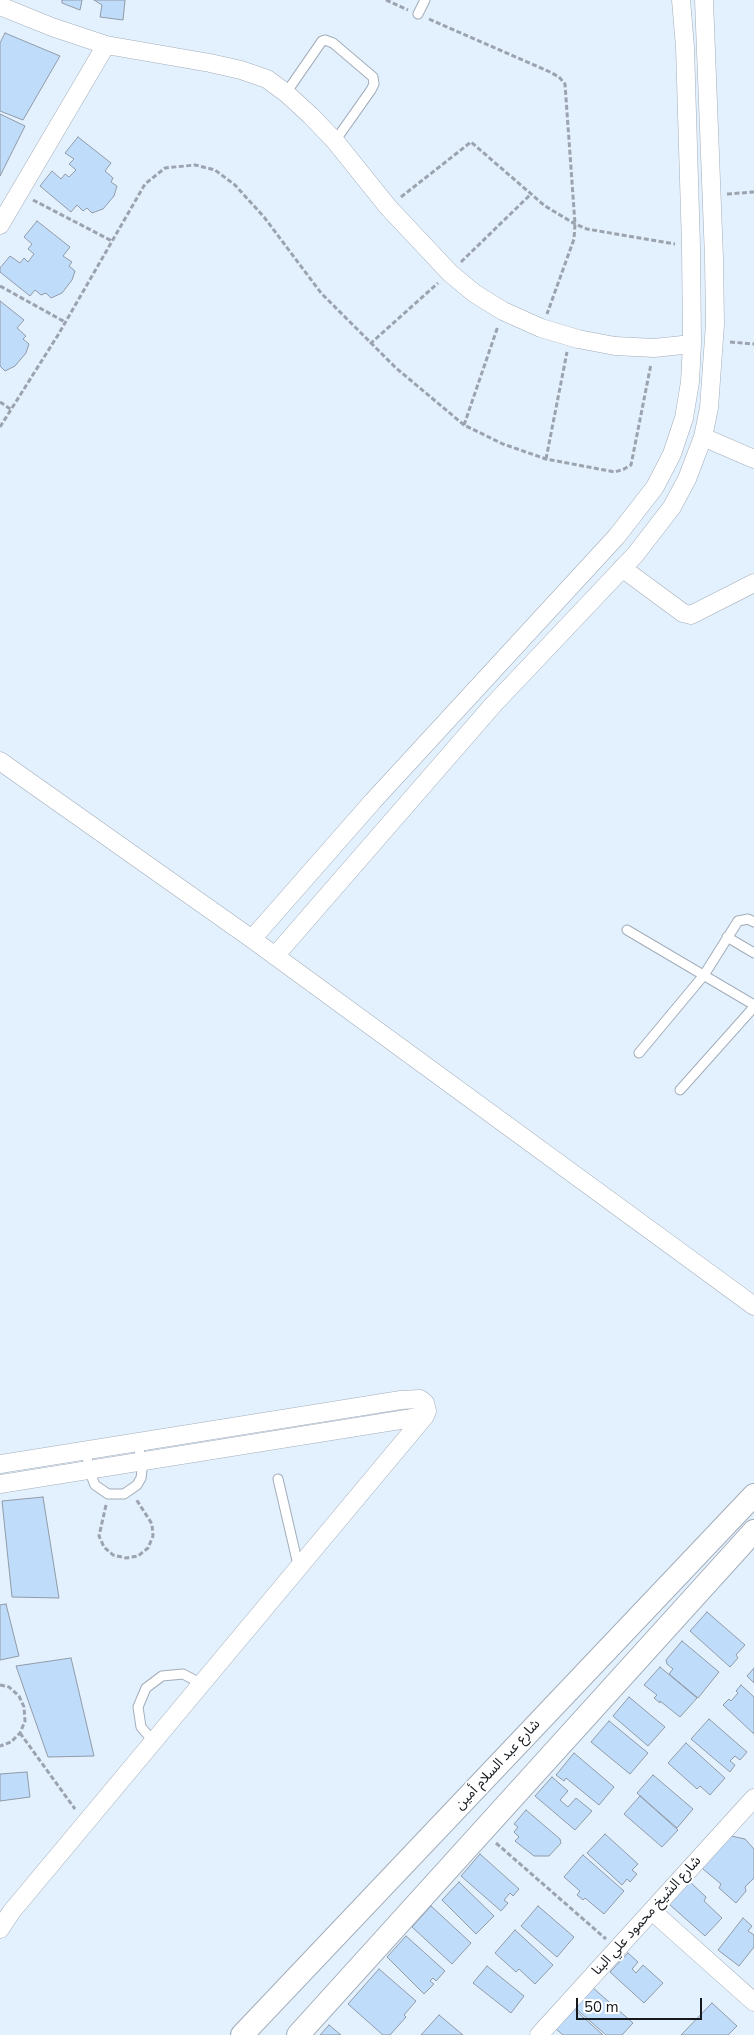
<!DOCTYPE html>
<meta charset="utf-8">
<style>
body{margin:0}
#map{position:relative;width:754px;height:2035px;overflow:hidden;background:#e3f0fd;font-family:"Nunito Sans",sans-serif}
canvas{display:block}
.scale{position:absolute;left:576px;top:1998px;width:126px;height:22px;box-sizing:border-box;border:2px solid #15191d;border-top:0;padding-left:6px;font-size:15px;line-height:18px;white-space:nowrap;color:#15191d;-webkit-text-stroke:4px #fff;paint-order:stroke}
</style>
<div id="map">
<canvas width="754" height="2035"></canvas>
<div class="scale">50 m</div>
</div>
<script>
const ctx = document.querySelector('canvas').getContext('2d');
ctx.lineJoin = 'round';
function fill(path, color) { ctx.fillStyle = color; ctx.fill(path, 'evenodd'); }
const poly = rows => new Path2D(rows.map(r => 'M' + r).join(''));
function stroke(path, color, width, dash) { ctx.strokeStyle = color; ctx.lineWidth = width; ctx.lineCap = dash ? 'butt' : 'round'; ctx.setLineDash(dash || []); ctx.stroke(path); }
function drawText(font, color, halo, rows, align = 'center') {
  ctx.font = font + ' "Nunito Sans","Noto Sans Arabic",sans-serif'; ctx.lineWidth = 4; ctx.setLineDash([]); ctx.textBaseline = 'middle'; ctx.strokeStyle = halo; ctx.fillStyle = color; for (const [text, x, y, turn = 0] of rows) {
    ctx.save(); ctx.translate(x, y); ctx.rotate((+turn || 0) * Math.PI / 180); ctx.textAlign = isNaN(turn) ? turn : align; if (halo) ctx.strokeText(text, 0, 0); ctx.fillText(text, 0, 0); ctx.restore();
  }
}
const building = poly([
 [62,0,82,0,80,10,62,3,62,0],
 [94,0,125,0,123,20,100,17,102,5,94,0],
 [5,33,60,56,23,120,0,111,0,43,5,33],
 [0,114,25,126,0,176,0,114],
 [78,137,111,163,105,171,113,178,111,182,117,186,114,196,103,209,92,213,87,208,83,211,77,205,71,212,40,186,52,171,61,179,65,174,69,177,76,170,69,164,74,159,65,153,78,137],
 [37,221,70,247,63,256,72,262,69,266,75,271,72,280,62,293,51,298,46,293,41,295,35,290,30,296,0,272,0,268,10,256,20,263,24,258,28,262,34,254,28,249,32,244,24,237,37,221],
 [0,301,24,320,17,328,26,336,23,339,29,344,26,353,15,366,5,371,0,366,0,301],
 [43,1497,59,1598,12,1597,2,1501,43,1497],
 [6,1604,19,1656,0,1660,0,1605,6,1604],
 [707,1612,745,1645,736,1655,738,1658,730,1667,690,1631,707,1612],
 [682,1641,719,1672,698,1698,669,1674,673,1669,667,1664,666,1660,682,1641],
 [71,1658,94,1756,48,1757,16,1666,71,1658],
 [660,1667,697,1698,680,1717,660,1701,660,1703,654,1698,657,1695,644,1685,660,1667],
 [754,1668,754,1683,747,1676,754,1668],
 [741,1685,754,1697,754,1734,723,1705,729,1699,731,1701,738,1693,736,1691,741,1685],
 [629,1697,665,1727,648,1746,613,1716,629,1697],
 [709,1719,747,1752,740,1760,735,1756,730,1761,735,1765,730,1772,691,1739,709,1719],
 [609,1721,648,1753,630,1774,591,1742,609,1721],
 [686,1743,725,1778,710,1795,700,1786,697,1789,668,1763,686,1743],
 [574,1753,614,1787,599,1805,566,1778,564,1781,556,1775,574,1753],
 [27,1772,30,1797,0,1801,0,1774,27,1772],
 [653,1775,693,1809,677,1828,637,1793,653,1775],
 [552,1777,568,1791,560,1800,568,1807,576,1798,592,1811,575,1830,535,1796,552,1777],
 [640,1796,678,1830,662,1847,624,1814,640,1796],
 [526,1810,560,1839,561,1843,549,1856,534,1856,515,1841,519,1837,514,1832,518,1827,514,1824,526,1810],
 [605,1834,638,1864,632,1870,637,1874,630,1882,627,1879,622,1885,587,1853,605,1834],
 [731,1836,745,1839,754,1849,754,1878,745,1887,746,1891,736,1903,719,1888,721,1884,703,1869,702,1865,731,1836],
 [480,1854,519,1889,513,1896,510,1893,504,1900,508,1903,501,1911,461,1876,480,1854],
 [583,1855,624,1891,604,1914,585,1898,583,1900,577,1895,580,1891,564,1877,583,1855],
 [688,1880,706,1897,704,1901,722,1918,705,1936,669,1904,688,1880],
 [459,1882,494,1916,476,1934,442,1900,459,1882],
 [431,1906,471,1943,452,1964,412,1927,431,1906],
 [538,1906,574,1937,557,1957,521,1926,538,1906],
 [743,1918,752,1926,748,1931,754,1935,754,1947,739,1966,718,1950,743,1918],
 [515,1930,553,1965,535,1984,519,1969,516,1972,495,1953,515,1930],
 [406,1936,445,1971,436,1981,433,1978,430,1981,434,1984,424,1994,387,1957,406,1936],
 [628,1953,638,1962,632,1969,636,1973,643,1965,663,1983,644,2003,610,1972,628,1953],
 [487,1966,524,1996,511,2013,473,1983,487,1966],
 [379,1969,416,2001,404,2015,406,2017,390,2035,383,2035,348,2004,379,1969],
 [592,1987,633,2023,622,2035,606,2035,574,2007,592,1987],
 [712,2003,737,2026,728,2035,681,2035,712,2003],
 [574,2009,603,2035,563,2035,556,2029,574,2009],
 [439,2015,463,2035,421,2035,439,2015],
 [329,2025,341,2035,320,2035,329,2025]
]);
fill(building, '#c0dcfb');
stroke(building, '#909ba7', 1);
const service = poly([
 [418,14,425,0],
 [286,93,322,41,325,40,333,43,373,77,374,84,371,90,335,141],
 [627,930,754,1005],
 [727,937,754,953],
 [639,1053,704,975,738,921,748,919,754,922],
 [680,1090,754,1007],
 [86,1449,89,1470,95,1485,108,1494,124,1494,137,1485,141,1478,142,1470,138,1441],
 [278,1479,299,1569],
 [154,1742,141,1727,138,1707,146,1688,162,1676,183,1674,202,1684]
]);
const minor = poly([
 [0,6,52,27,106,45,210,63,241,70,267,79,286,93,311,116,335,141,388,207,450,273,474,293,503,311,541,328,578,339,615,346,654,348,692,344],
 [0,225,106,45],
 [703,437,754,459],
 [622,568,683,613,691,615,754,583],
 [0,761,252,939,754,1306],
 [252,939,373,801,617,536,655,487,672,454,684,418,690,382,692,344,691,246,685,47,681,0],
 [275,956,493,705,635,555,672,507,687,479,703,437,709,408,715,324,714,258,704,0],
 [0,1464,401,1400,420,1399,425,1403,427,1411,425,1416,12,1911,0,1929],
 [0,1484,425,1416],
 [652,1911,754,2002],
 [539,2035,754,1798]
]);
const tertiary = poly([
 [242,2035,754,1495],
 [298,2035,754,1531]
]);
stroke(service, '#a2adba', 11);
stroke(minor, '#a2adba', 19);
stroke(tertiary, '#a2adba', 24);
stroke(poly([
 [386,0,408,10],
 [429,19,550,72,559,77,565,84,575,224,574,239,547,314],
 [727,194,754,192],
 [401,197,471,142,545,206,575,224,587,229,675,244],
 [33,200,112,241],
 [461,262,531,194],
 [0,286,65,322],
 [730,342,754,344],
 [370,344,438,283],
 [0,402,12,410],
 [464,425,498,326],
 [0,427,58,335,145,184,165,168,195,165,215,170,235,185,264,217,321,293,396,368,464,425,503,444,546,459,615,472,624,469,631,465,651,364],
 [546,459,567,352],
 [106,1505,99,1536,104,1547,113,1555,126,1558,138,1556,148,1548,153,1536,152,1524,136,1499],
 [0,1685,9,1687,19,1696,24,1707,25,1721,20,1733,11,1742,0,1746],
 [20,1733,75,1809],
 [496,1843,606,1939]
]), '#9ba4ae', 3, [5, 2.5]);
stroke(service, '#fff', 9);
stroke(minor, '#fff', 18);
stroke(tertiary, '#fff', 22);
drawText('14px', '#15191d', '#fff', [
 ["شارع عبد السلام أمين",498,1765,-47],
 ["شارع الشيخ محمود علي البنا",647,1916,-48]
]);
</script>
